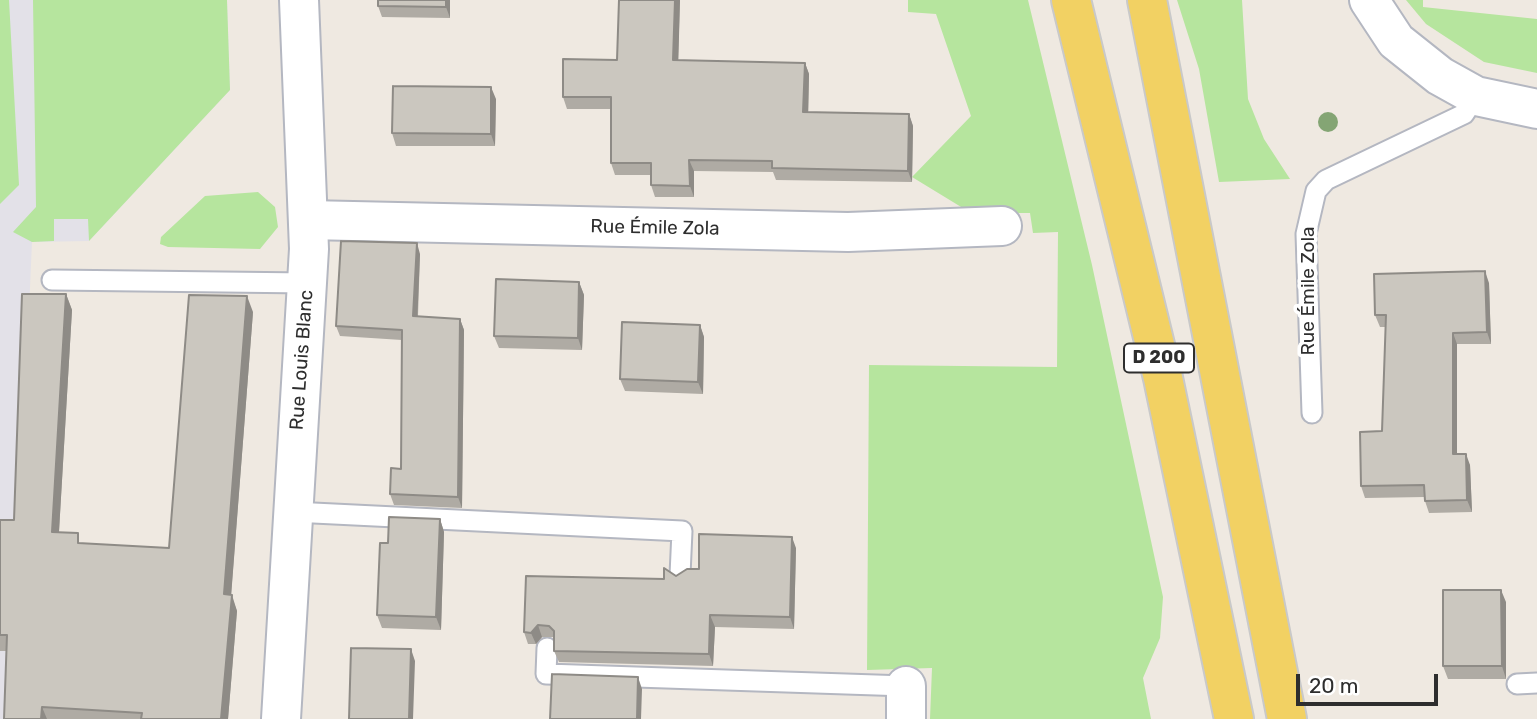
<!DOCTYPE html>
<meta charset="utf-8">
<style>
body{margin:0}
#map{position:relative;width:1537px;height:719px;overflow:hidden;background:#efe9e1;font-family:Rubik,sans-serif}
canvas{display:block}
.scale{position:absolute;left:1296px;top:674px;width:142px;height:32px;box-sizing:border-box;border:4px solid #2e2e2e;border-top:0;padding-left:9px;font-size:21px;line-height:24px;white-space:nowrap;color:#2e2e2e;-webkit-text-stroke:5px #fff;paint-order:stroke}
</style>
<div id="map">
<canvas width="1537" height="719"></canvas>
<div class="scale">20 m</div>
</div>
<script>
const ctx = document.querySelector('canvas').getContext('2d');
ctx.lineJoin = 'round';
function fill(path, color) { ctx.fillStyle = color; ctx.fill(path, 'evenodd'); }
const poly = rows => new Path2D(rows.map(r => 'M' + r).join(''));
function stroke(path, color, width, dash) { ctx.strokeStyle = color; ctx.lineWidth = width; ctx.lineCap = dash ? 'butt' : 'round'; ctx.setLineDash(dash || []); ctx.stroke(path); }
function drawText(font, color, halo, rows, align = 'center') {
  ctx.font = font + ' Rubik,sans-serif'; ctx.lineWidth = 7; ctx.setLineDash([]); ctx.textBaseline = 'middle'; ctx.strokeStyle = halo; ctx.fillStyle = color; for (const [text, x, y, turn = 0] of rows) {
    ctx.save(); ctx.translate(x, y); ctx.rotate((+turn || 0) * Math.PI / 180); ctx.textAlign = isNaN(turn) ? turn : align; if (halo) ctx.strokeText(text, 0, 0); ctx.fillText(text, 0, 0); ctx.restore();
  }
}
fill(poly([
 [0,0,227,0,230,90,89,241,32,242,11,719,0,719]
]), '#e3e1e8');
fill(poly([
 [0,0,9,0,19,185,0,204],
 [33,0,227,0,230,90,89,241,88,219,54,219,54,241,32,242,13,232,36,207],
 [908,0,1028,0,1092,265,1163,597,1160,638,1143,678,1151,719,930,719,932,668,867,670,869,365,1057,367,1058,232,1033,233,1030,213,971,213,912,177,971,116,936,14,908,12],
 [1177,0,1242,0,1248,99,1264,139,1290,179,1219,182,1199,69],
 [1406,0,1423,0,1423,7,1537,19,1537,73,1484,62,1426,24],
 [258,192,275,207,278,227,260,249,168,247,160,244,161,237,205,196]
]), '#b6e59e');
const service = poly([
 [52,280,308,283],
 [1312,413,1306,234,1316,191,1326,180,1464,114,1476,96],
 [293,512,682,531,680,575],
 [547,648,546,674,906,686],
 [1517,684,1537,683]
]);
const minor = poly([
 [1369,0,1396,41,1440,76,1476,96,1537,109],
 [308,220,848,232,1002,226],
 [906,719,906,686]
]);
const tertiary = poly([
 [281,719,309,249,299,0]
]);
const primary = poly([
 [1071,0,1163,378,1234,719],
 [1147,0,1287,719]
]);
stroke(service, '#b4b7c1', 23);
stroke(minor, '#b4b7c1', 42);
stroke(tertiary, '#b4b7c1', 42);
stroke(primary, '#c9c9c9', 42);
stroke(service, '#fff', 19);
stroke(minor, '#fff', 38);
stroke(tertiary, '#fff', 38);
stroke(primary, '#f2d163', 38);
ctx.fillStyle = '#84a574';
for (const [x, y] of [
 [1328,122]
]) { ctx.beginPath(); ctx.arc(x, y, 10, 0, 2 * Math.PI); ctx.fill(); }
fill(poly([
 [378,0,450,0,450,18,382,17,378,6],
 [619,0,680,0,678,60,805,63,809,74,808,112,909,114,913,126,912,182,776,180,773,172,694,171,694,197,655,197,651,185,651,175,615,175,611,163,611,109,567,109,563,97,617,60],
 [496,99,495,146,396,146,392,133],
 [420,254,418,316,460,319,464,330,462,508,394,505,390,494,401,469,402,340,340,336,336,326],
 [579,282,584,295,582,350,499,348,494,336],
 [1489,283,1491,344,1457,344,1457,454,1470,465,1472,512,1429,513,1425,501,1425,497,1365,498,1361,486,1382,431,1386,327,1380,327,1375,315],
 [66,294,72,310,59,532,82,544,169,548,253,312,231,595,237,611,228,719,4,719,7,651,0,651,0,520,14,520],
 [700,325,704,337,703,394,625,391,620,379],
 [440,519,444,532,441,630,382,628,377,615,388,543],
 [796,548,794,629,715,627,713,666,559,662,554,651,554,639,553,637,542,637,536,644,528,644,524,632,526,576,664,579,699,569],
 [1506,602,1506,679,1448,679,1443,666]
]), '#afaba4');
fill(poly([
 [446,0,450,0,450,18,446,7],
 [675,0,680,0,678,72,673,60],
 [805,63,809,74,808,123,803,112],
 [491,87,496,99,495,146,491,134],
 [909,114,913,126,912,182,908,171],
 [689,160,694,171,694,197,690,186],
 [417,243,420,254,417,326,413,316],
 [1485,271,1489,283,1491,344,1487,332],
 [579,282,584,295,582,350,578,338],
 [66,294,72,310,58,548,52,532],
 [247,296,253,312,230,610,224,594],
 [460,319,464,330,462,508,458,497],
 [700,325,704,337,703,394,698,382],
 [1453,333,1457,344,1457,466,1453,454],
 [1466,454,1470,465,1472,512,1467,500],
 [440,519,444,532,441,630,436,617],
 [792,537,796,548,794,629,790,617],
 [1501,590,1506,602,1506,679,1502,666],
 [232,595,237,611,228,719,221,719],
 [710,615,715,627,713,666,709,654],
 [538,625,542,637,536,644,531,633],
 [411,649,415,661,413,719,409,719],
 [638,677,642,689,641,719,637,719],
 [42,707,47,719,41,719]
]), '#8e8b86');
const building = poly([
 [378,0,446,0,446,7,378,6,378,0],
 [619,0,675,0,673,60,805,63,803,112,909,114,908,171,772,168,772,161,689,160,690,186,651,185,651,163,611,163,611,97,563,97,563,59,617,60,619,0],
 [393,86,491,87,491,134,392,133,393,86],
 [341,241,417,243,413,316,460,319,458,497,390,494,391,468,401,469,402,330,336,326,341,241],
 [1485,271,1487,332,1453,333,1453,454,1466,454,1467,500,1425,501,1424,485,1361,486,1360,432,1382,431,1386,315,1375,315,1374,274,1485,271],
 [496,279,579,282,578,338,494,336,496,279],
 [22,294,66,294,52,532,78,533,78,543,169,548,189,295,247,296,224,594,232,595,221,719,141,719,142,713,42,707,41,719,4,719,7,635,0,635,0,520,14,520,22,294],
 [622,322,700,325,698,382,620,379,622,322],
 [389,517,440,519,436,617,377,615,380,543,388,543,389,517],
 [699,534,792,537,790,617,710,615,709,654,554,651,554,631,549,626,538,625,531,633,524,632,526,576,664,579,664,568,676,576,687,569,699,569,699,534],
 [1443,590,1501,590,1502,666,1443,666,1443,590],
 [351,648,411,649,409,719,349,719,351,648],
 [552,674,638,677,637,719,550,719,552,674]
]);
fill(building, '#cbc7bf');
stroke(building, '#8e8b86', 2);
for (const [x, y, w] of [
 [1159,358,70]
]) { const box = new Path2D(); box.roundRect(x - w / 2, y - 14.5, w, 29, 5); ctx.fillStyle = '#fff'; ctx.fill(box); stroke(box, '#2e2e2e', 2); }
drawText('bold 18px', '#2e2e2e', null, [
 ["D 200",1159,358]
]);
drawText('19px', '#2e2e2e', '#fff', [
 ["Rue Émile Zola",655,228,1],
 ["Rue Émile Zola",1309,291,-90],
 ["Rue Louis Blanc",302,360,-86]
]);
</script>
